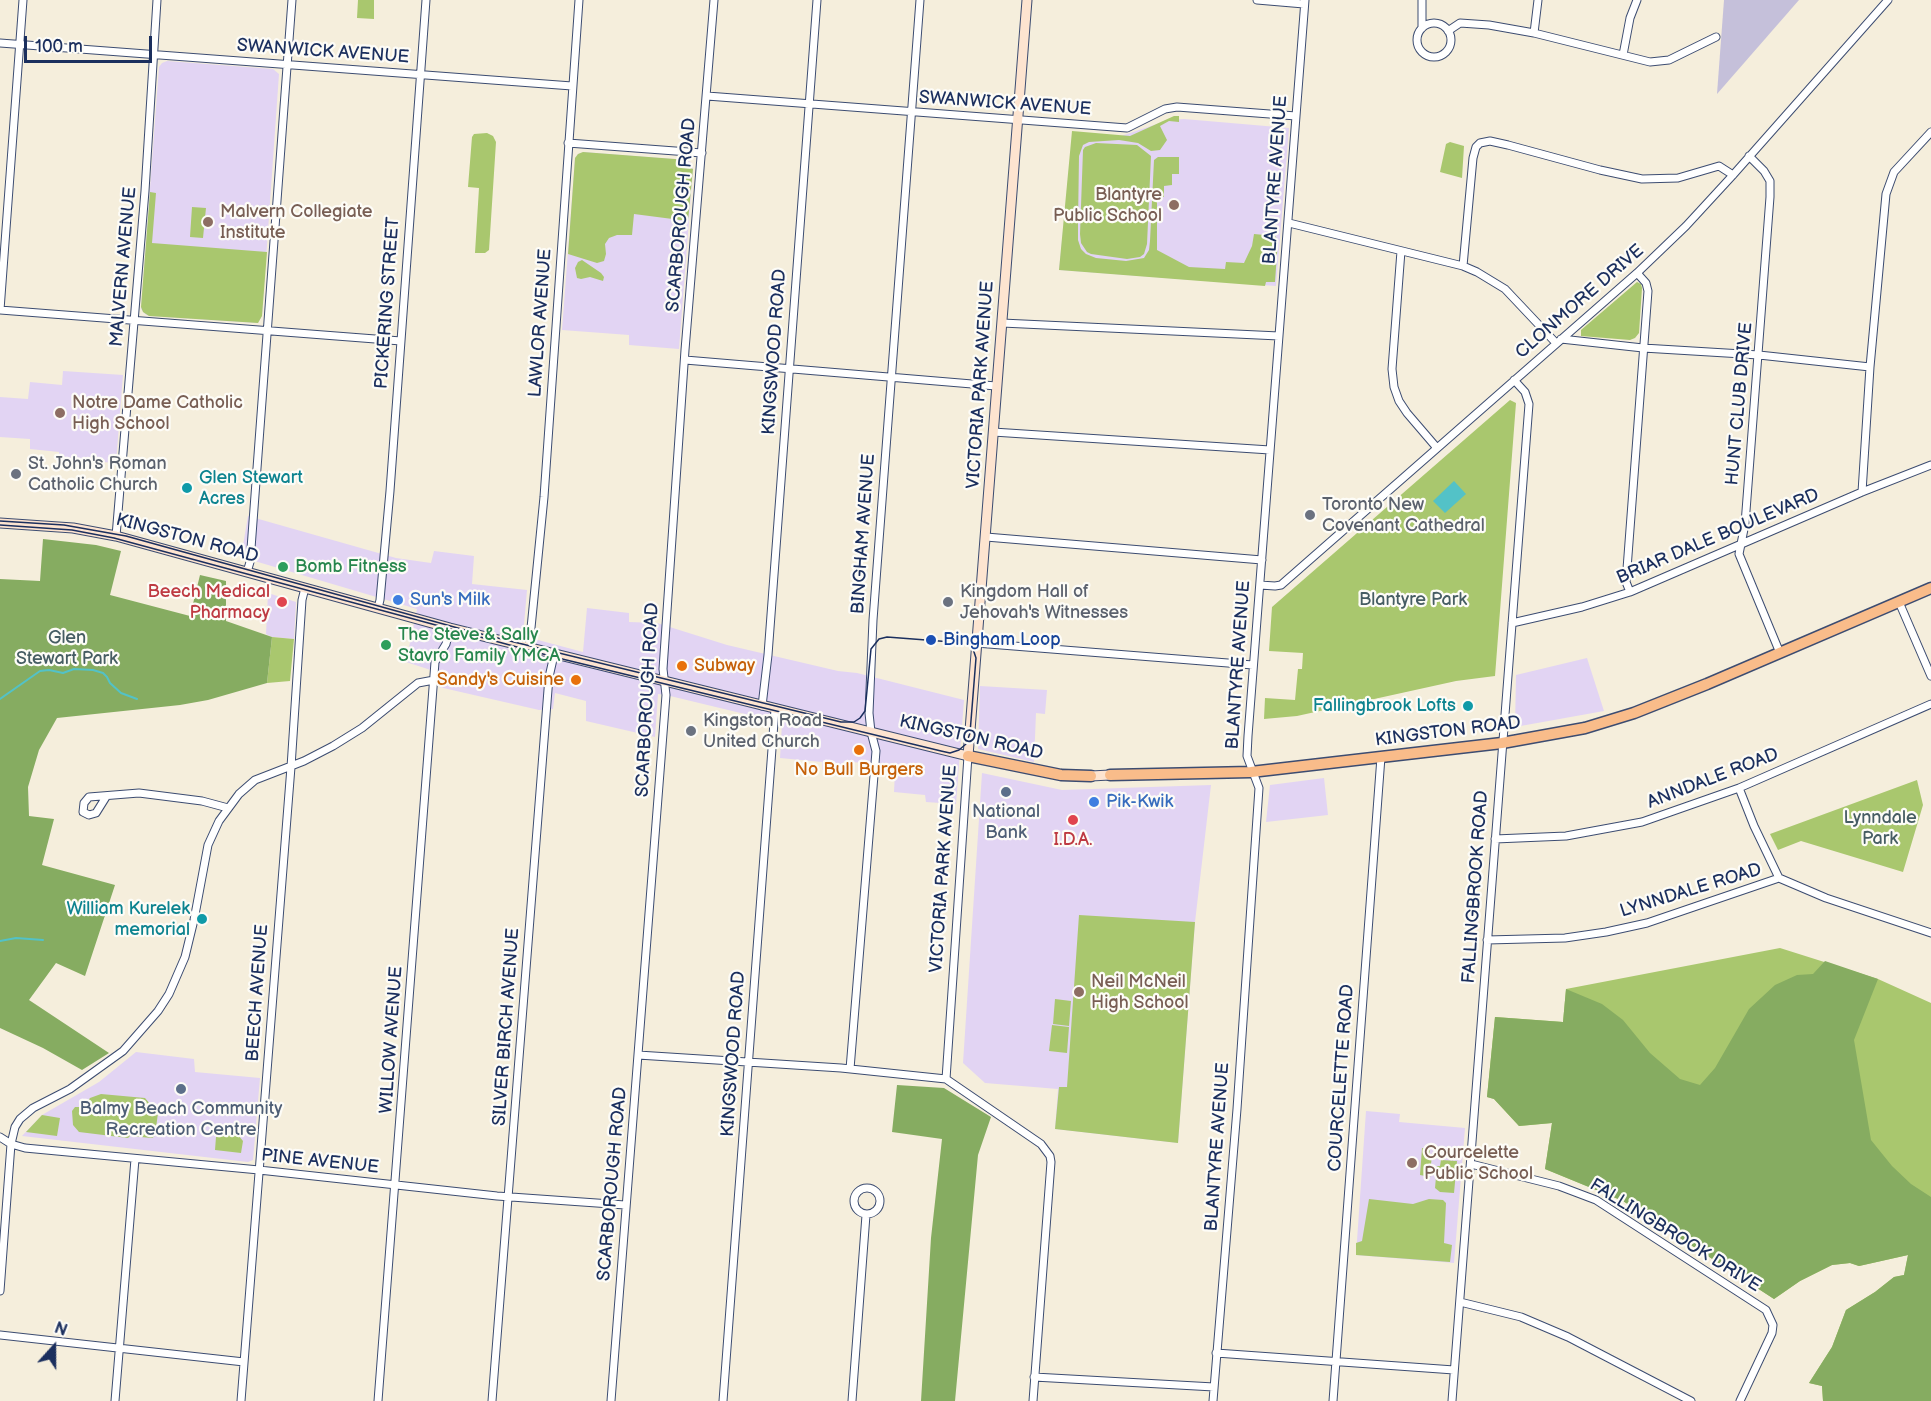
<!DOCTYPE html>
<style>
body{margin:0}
#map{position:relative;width:1931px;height:1401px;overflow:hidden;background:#f5eedc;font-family:"Balsamiq Sans",sans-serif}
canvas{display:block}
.north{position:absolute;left:24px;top:1317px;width:60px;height:60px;-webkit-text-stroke:4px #fdfcf7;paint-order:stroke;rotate:21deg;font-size:16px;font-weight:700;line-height:24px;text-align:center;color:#1b2f5e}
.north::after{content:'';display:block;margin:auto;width:21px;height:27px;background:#1b2f5e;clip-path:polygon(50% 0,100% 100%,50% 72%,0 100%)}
.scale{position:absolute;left:24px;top:36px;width:128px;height:27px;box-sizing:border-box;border:3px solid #1b2f5e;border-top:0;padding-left:8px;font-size:18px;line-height:21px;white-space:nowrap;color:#1b2f5e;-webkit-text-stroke:4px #fdfcf7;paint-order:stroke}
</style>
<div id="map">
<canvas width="1931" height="1401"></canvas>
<div class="north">N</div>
<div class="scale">100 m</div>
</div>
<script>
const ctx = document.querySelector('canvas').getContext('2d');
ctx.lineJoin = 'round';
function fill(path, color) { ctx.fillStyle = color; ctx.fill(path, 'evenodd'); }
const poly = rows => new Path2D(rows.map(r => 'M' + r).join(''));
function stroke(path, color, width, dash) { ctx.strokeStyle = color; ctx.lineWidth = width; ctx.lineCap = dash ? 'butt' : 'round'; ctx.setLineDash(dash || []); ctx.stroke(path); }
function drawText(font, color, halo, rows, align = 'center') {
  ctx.font = font + ' "Balsamiq Sans",sans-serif'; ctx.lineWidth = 4.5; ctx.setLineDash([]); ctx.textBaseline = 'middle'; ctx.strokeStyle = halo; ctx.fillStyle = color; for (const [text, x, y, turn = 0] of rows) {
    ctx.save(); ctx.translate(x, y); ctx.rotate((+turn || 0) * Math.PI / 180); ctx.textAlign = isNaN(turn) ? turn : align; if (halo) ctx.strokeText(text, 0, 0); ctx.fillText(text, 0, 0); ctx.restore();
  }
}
fill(poly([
 [167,61,273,69,279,74,262,316,258,323,149,316,145,314,141,309,159,67,162,63],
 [1184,119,1289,128,1276,286,1059,270,1072,140,1109,140,1169,120],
 [584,152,685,160,691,162,693,169,679,349,629,345,629,335,562,330,575,158,578,154],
 [63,371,123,375,116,463,59,459,59,452,30,449,30,439,0,437,0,397,28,399,30,382,62,385],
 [248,516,396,558,431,563,434,551,474,556,472,584,527,590,523,636,583,652,587,608,629,613,629,622,657,623,727,645,838,671,857,673,964,700,956,804,926,802,925,795,894,792,895,772,879,770,880,765,844,761,842,771,822,770,822,762,780,758,782,723,666,695,658,694,655,737,586,721,586,701,555,693,553,709,539,710,439,687,440,673,406,662,417,609,241,557],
 [268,593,296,602,294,639,272,637,266,634],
 [1587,658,1604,711,1515,727,1516,675],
 [980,686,1047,690,1045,714,1036,713,1034,762,978,749],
 [982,773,1062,790,1211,785,1195,922,1178,1143,1055,1129,1058,1089,985,1083,963,1063],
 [1324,778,1328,815,1266,822,1270,785],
 [136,1052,194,1059,195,1072,260,1078,253,1160,248,1162,22,1136,42,1115,99,1082],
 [1366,1111,1400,1114,1399,1122,1465,1128,1454,1263,1356,1255]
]), '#e2d4f3');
fill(poly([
 [1724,0,1799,0,1717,94]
]), '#c5c0da');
fill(poly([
 [358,0,374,0,374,19,357,18],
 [1174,116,1179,116,1179,122,1169,121,1160,126,1167,140,1160,150,1151,151,1138,143,1119,140,1089,142,1083,145,1079,156,1078,224,1078,240,1081,249,1086,254,1096,258,1126,261,1144,258,1149,250,1150,241,1154,160,1158,157,1179,157,1179,174,1172,174,1172,185,1164,186,1164,197,1157,197,1157,250,1189,267,1225,269,1226,262,1244,263,1252,246,1254,234,1275,236,1278,240,1275,282,1266,282,1265,286,1059,270,1072,131,1130,136],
 [487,133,493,136,496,142,489,250,485,253,475,253,479,188,468,187,472,137,474,134],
 [1450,142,1464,146,1462,178,1440,172,1446,144],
 [1096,143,1137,145,1151,156,1147,244,1144,254,1140,257,1127,259,1091,254,1087,252,1081,243,1080,234,1083,150,1085,147],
 [583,152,688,160,688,167,693,169,688,221,634,214,632,235,617,235,609,238,605,244,606,254,604,261,597,263,568,254,575,158,578,154],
 [150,192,156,193,152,243,267,252,262,316,258,323,149,316,143,312,141,307],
 [192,207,206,208,203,238,190,237],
 [582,260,601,273,604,277,603,281,590,277,581,279,577,278,575,268,578,262],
 [1637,282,1641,284,1642,288,1639,333,1635,338,1630,340,1581,336,1581,330],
 [1510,400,1516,403,1495,676,1456,681,1297,716,1264,719,1265,698,1295,700,1298,669,1302,669,1303,653,1269,651,1272,607],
 [272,637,294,639,290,681,267,683],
 [1917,780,1923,805,1903,872,1801,841,1778,850,1770,834],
 [1079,915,1195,922,1178,1143,1055,1129,1059,1087,1067,1087],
 [1780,948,1878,979,1931,1003,1931,1401,1823,1401,1822,1386,1809,1383,1832,1347,1846,1310,1875,1292,1894,1277,1904,1275,1908,1255,1859,1266,1850,1263,1832,1265,1800,1281,1774,1299,1623,1201,1545,1169,1552,1123,1519,1126,1494,1099,1487,1097,1495,1017,1563,1022,1566,989],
 [1055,999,1071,1001,1069,1026,1053,1024],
 [1052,1025,1069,1027,1067,1053,1049,1051],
 [101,1094,145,1098,150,1104,159,1105,155,1136,152,1138,130,1136,128,1138,79,1132,73,1125,72,1111,75,1107,83,1107,90,1098],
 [42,1115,60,1118,57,1136,26,1132],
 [230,1127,234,1133,238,1135,243,1141,241,1153,215,1150,216,1137,223,1134,223,1130],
 [1422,1148,1430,1149,1429,1156,1432,1156,1431,1164,1433,1165,1430,1177,1420,1175],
 [1441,1160,1457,1161,1454,1193,1440,1192,1435,1188,1437,1166,1440,1166],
 [1369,1199,1413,1204,1429,1199,1443,1200,1446,1203,1444,1243,1452,1245,1450,1262,1356,1255,1356,1243,1362,1241]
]), '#a9c76e');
fill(poly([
 [43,539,96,545,121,551,110,595,190,616,200,575,226,581,226,621,272,637,267,683,208,700,180,705,57,718,39,750,28,787,29,816,54,819,42,865,115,885,85,976,56,963,29,1000,109,1053,82,1070,43,1048,0,1028,0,579,40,581],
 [1825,961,1878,979,1854,1040,1871,1140,1892,1166,1911,1184,1931,1197,1931,1401,1823,1401,1822,1386,1809,1383,1832,1347,1846,1310,1875,1292,1894,1277,1904,1275,1908,1255,1859,1266,1850,1263,1832,1265,1800,1281,1774,1299,1623,1201,1545,1169,1552,1123,1519,1126,1494,1099,1487,1097,1495,1017,1563,1022,1566,989,1602,1004,1623,1020,1650,1053,1680,1079,1700,1085,1715,1068,1749,1009,1775,985,1797,975,1813,974],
 [897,1085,944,1088,991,1117,978,1155,955,1401,921,1401,931,1238,942,1139,892,1132]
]), '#86ac61');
fill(poly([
 [1454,481,1466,494,1445,513,1433,501]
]), '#53c2c7');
stroke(poly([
 [0,699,40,671,49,670,63,673,74,669,93,670,103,673,107,677,110,683,121,693,137,699],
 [0,941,16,938,43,940]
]), '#53c2c7', 2);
const street = poly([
 [23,0,0,310,401,341],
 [1257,0,1304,4],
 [1422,0,1422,28],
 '1417 40a17 17 0 1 1 34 0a17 17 0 1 1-34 0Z',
 [1448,31,1460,23,1489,25,1534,33,1650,62,1669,60,1716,37],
 [1534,33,1538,0],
 [0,43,572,86],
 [1623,55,1630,18,1637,0],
 [707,96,1127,128,1165,109,1177,107,1296,116],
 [568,143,702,153],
 [1749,156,1764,171,1770,181,1770,197,1745,524,1739,554,1780,653],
 [1289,223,1463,266,1477,272,1505,289,1556,343],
 [1401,251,1392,369,1394,387,1399,401,1407,413,1437,448],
 [1463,266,1473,158,1476,147,1480,143,1490,141,1508,145,1600,170,1642,179,1678,178,1719,166,1733,175],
 [1002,323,1279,336],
 [1561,339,1643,348,1759,355,1870,367],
 [685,360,996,386],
 [993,432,1270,450],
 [1862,492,1870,367,1886,194,1894,172,1931,132],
 [116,536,145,191,157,0],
 [986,537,1262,560],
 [247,572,250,562,292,0],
 [1260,585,1275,586,1281,585,1637,273,1686,226,1733,175,1888,0],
 [1630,592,1626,582,1648,291,1646,283,1637,273],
 [1899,602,1931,676],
 [378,608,380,600,390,491,426,0],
 [1512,623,1582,607,1630,592,1862,492,1931,465],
 [976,643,1253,665],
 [529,648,544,497,579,0],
 [762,706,768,655,817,0],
 [1739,788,1754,826,1779,878],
 [106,797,96,813,89,815,83,812,84,803,89,797,139,793,202,801,228,808],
 [1495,839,1566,836,1642,822,1739,788,1931,704],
 [1487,940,1565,938,1606,932,1647,923,1779,878,1826,898,1931,933],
 [638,1055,841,1068,946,1079,1041,1144,1050,1156,1051,1162,1033,1401],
 [850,1069,876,751,871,732,869,713,873,620,920,0],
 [946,1079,968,756],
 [0,1137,11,1144,25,1148,259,1170,497,1196,625,1205],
 [1471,1164,1559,1186,1596,1200,1766,1310,1773,1325,1772,1333,1740,1401],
 '854 1201a13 13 0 1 1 26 0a13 13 0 1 1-26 0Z',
 [0,1291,11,1144,15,1127,20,1119,33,1108,70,1089,123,1051,158,1011,169,994,185,957,194,920,208,845,219,821,239,794,255,780,304,761,333,746,362,728,418,683,434,680],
 [1460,1302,1521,1317,1568,1337,1691,1401],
 [0,1335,244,1362],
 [1216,1353,1454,1370],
 [1034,1377,1214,1387],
 [115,1401,135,1159],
 [241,1401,291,767,302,600,305,588],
 [378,1401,435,662,446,644,450,628],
 [492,1401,549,677,554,655],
 [611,1401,666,695,663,669,685,350,714,0],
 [723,1401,775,709],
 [852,1401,866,1215],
 [1213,1401,1237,1109,1259,788,1247,756,1248,736,1305,0],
 [1333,1401,1381,757],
 [1452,1401,1529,404,1525,392,1514,380]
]);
const secondary = poly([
 [0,523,73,528,116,536,450,628,968,756,1027,0],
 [1091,776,1110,775]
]);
const primary = poly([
 [968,756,1061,775,1091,776],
 [1110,775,1251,772,1502,743,1585,728,1634,713,1707,684,1931,588]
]);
stroke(street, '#3c4c71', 9);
stroke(secondary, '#3c4c71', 11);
stroke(primary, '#3c4c71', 13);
stroke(street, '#fff', 7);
stroke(secondary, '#fde4d0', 9);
stroke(primary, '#f9bc8a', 10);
stroke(poly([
 [0,521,64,525,126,536,465,630,841,722,854,722,860,718,865,711,871,649,879,639,887,637,965,643,973,649,976,658,970,733,966,744,959,750,950,753,941,751,554,657,114,538,72,530,0,525]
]), '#1b2f5e', 1.5);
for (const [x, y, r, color] of [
 [1174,205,6,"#8d6e63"],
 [208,222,6,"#8d6e63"],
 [60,413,6,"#8d6e63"],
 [16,474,6,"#6b7280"],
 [187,488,6,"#0f9aa8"],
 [1310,515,6,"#6b7280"],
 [283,567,6,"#2e9e5b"],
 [398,600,6,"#3f7fe0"],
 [282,602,6,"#e0444e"],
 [948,602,6,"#6b7280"],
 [931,640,6,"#1a4fb4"],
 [386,645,6,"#2e9e5b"],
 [682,666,6,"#e8710a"],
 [576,680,6,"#e8710a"],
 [1468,706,6,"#0f9aa8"],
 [691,731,6,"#6b7280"],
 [859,750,6,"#e8710a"],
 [1006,792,6,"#5c6f8a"],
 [1094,802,6,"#3f7fe0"],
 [1073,820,6,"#e0444e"],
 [202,919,6,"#0f9aa8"],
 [1079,992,6,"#8d6e63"],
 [181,1089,6,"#5c6f8a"],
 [1412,1163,6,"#8d6e63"]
]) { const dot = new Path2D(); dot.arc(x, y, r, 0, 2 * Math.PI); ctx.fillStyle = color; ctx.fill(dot); stroke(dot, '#fdfcf7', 2); }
drawText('18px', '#1b2f5e', '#fdfcf7', [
 ["SWANWICK AVENUE",323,52,4],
 ["SWANWICK AVENUE",1005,104,4],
 ["BLANTYRE AVENUE",1276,180,-86],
 ["SCARBOROUGH ROAD",682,215,-85],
 ["MALVERN AVENUE",124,267,-85],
 ["CLONMORE DRIVE",1580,302,-41],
 ["PICKERING STREET",388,303,-86],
 ["LAWLOR AVENUE",541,323,-86],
 ["KINGSWOOD ROAD",775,352,-86],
 ["VICTORIA PARK AVENUE",981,385,-86],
 ["HUNT CLUB DRIVE",1740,404,-85],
 ["BINGHAM AVENUE",864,534,-86],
 ["BRIAR DALE BOULEVARD",1718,537,-23],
 ["KINGSTON ROAD",187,539,15],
 ["BLANTYRE AVENUE",1239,665,-86],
 ["SCARBOROUGH ROAD",648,700,-87],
 ["KINGSTON ROAD",1448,732,-7],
 ["KINGSTON ROAD",971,738,13],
 ["ANNDALE ROAD",1713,779,-21],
 ["VICTORIA PARK AVENUE",944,869,-86],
 ["FALLINGBROOK ROAD",1476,887,-86],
 ["LYNNDALE ROAD",1691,891,-17],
 ["BEECH AVENUE",258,993,-86],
 ["SILVER BIRCH AVENUE",507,1027,-86],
 ["WILLOW AVENUE",392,1040,-86],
 ["KINGSWOOD ROAD",734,1054,-86],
 ["COURCELETTE ROAD",1342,1078,-86],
 ["BLANTYRE AVENUE",1218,1147,-86],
 ["PINE AVENUE",320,1162,6],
 ["SCARBOROUGH ROAD",613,1184,-85],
 ["FALLINGBROOK DRIVE",1675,1236,32]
]);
drawText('18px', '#785e54', '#fdfcf7', [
 ["Blantyre",1162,195,"right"],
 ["Public School",1162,216,"right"],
 ["Malvern Collegiate",220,212],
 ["Institute",220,233],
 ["Notre Dame Catholic",72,403],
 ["High School",72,424],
 ["Neil McNeil",1091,982],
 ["High School",1091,1003],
 ["Courcelette",1424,1153],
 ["Public School",1424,1174]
], 'left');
drawText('18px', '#5b616d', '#fdfcf7', [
 ["St. John's Roman",28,464],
 ["Catholic Church",28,485],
 ["Toronto New",1322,505],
 ["Covenant Cathedral",1322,526],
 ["Kingdom Hall of",960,592],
 ["Jehovah's Witnesses",960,613],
 ["Kingston Road",703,721],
 ["United Church",703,742]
], 'left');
drawText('18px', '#0d838f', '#fdfcf7', [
 ["Glen Stewart",199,478,"left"],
 ["Acres",199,499,"left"],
 ["Fallingbrook Lofts",1456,706],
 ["William Kurelek",190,909],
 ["memorial",190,930]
], 'right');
drawText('18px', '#27864d', '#fdfcf7', [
 ["Bomb Fitness",295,567],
 ["The Steve & Sally",398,635],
 ["Stavro Family YMCA",398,656]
], 'left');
drawText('18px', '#be3a42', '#fdfcf7', [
 ["Beech Medical",270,592],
 ["Pharmacy",270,613],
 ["I.D.A.",1073,840,"center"]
], 'right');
drawText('18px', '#366cbe', '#fdfcf7', [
 ["Sun's Milk",410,600],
 ["Pik-Kwik",1106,802]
], 'left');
drawText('18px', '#465d63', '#fdfcf7', [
 ["Blantyre Park",1413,600],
 ["Glen",67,638],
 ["Stewart Park",67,659],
 ["Lynndale",1880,818],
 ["Park",1880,839]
]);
drawText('18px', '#164399', '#fdfcf7', [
 ["Bingham Loop",943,640]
], 'left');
drawText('18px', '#c56008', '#fdfcf7', [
 ["Subway",694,666],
 ["Sandy's Cuisine",564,680,"right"],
 ["No Bull Burgers",859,770,"center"]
], 'left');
drawText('18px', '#4e5e75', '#fdfcf7', [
 ["National",1006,812],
 ["Bank",1006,833],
 ["Balmy Beach Community",181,1109],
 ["Recreation Centre",181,1130]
]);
</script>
